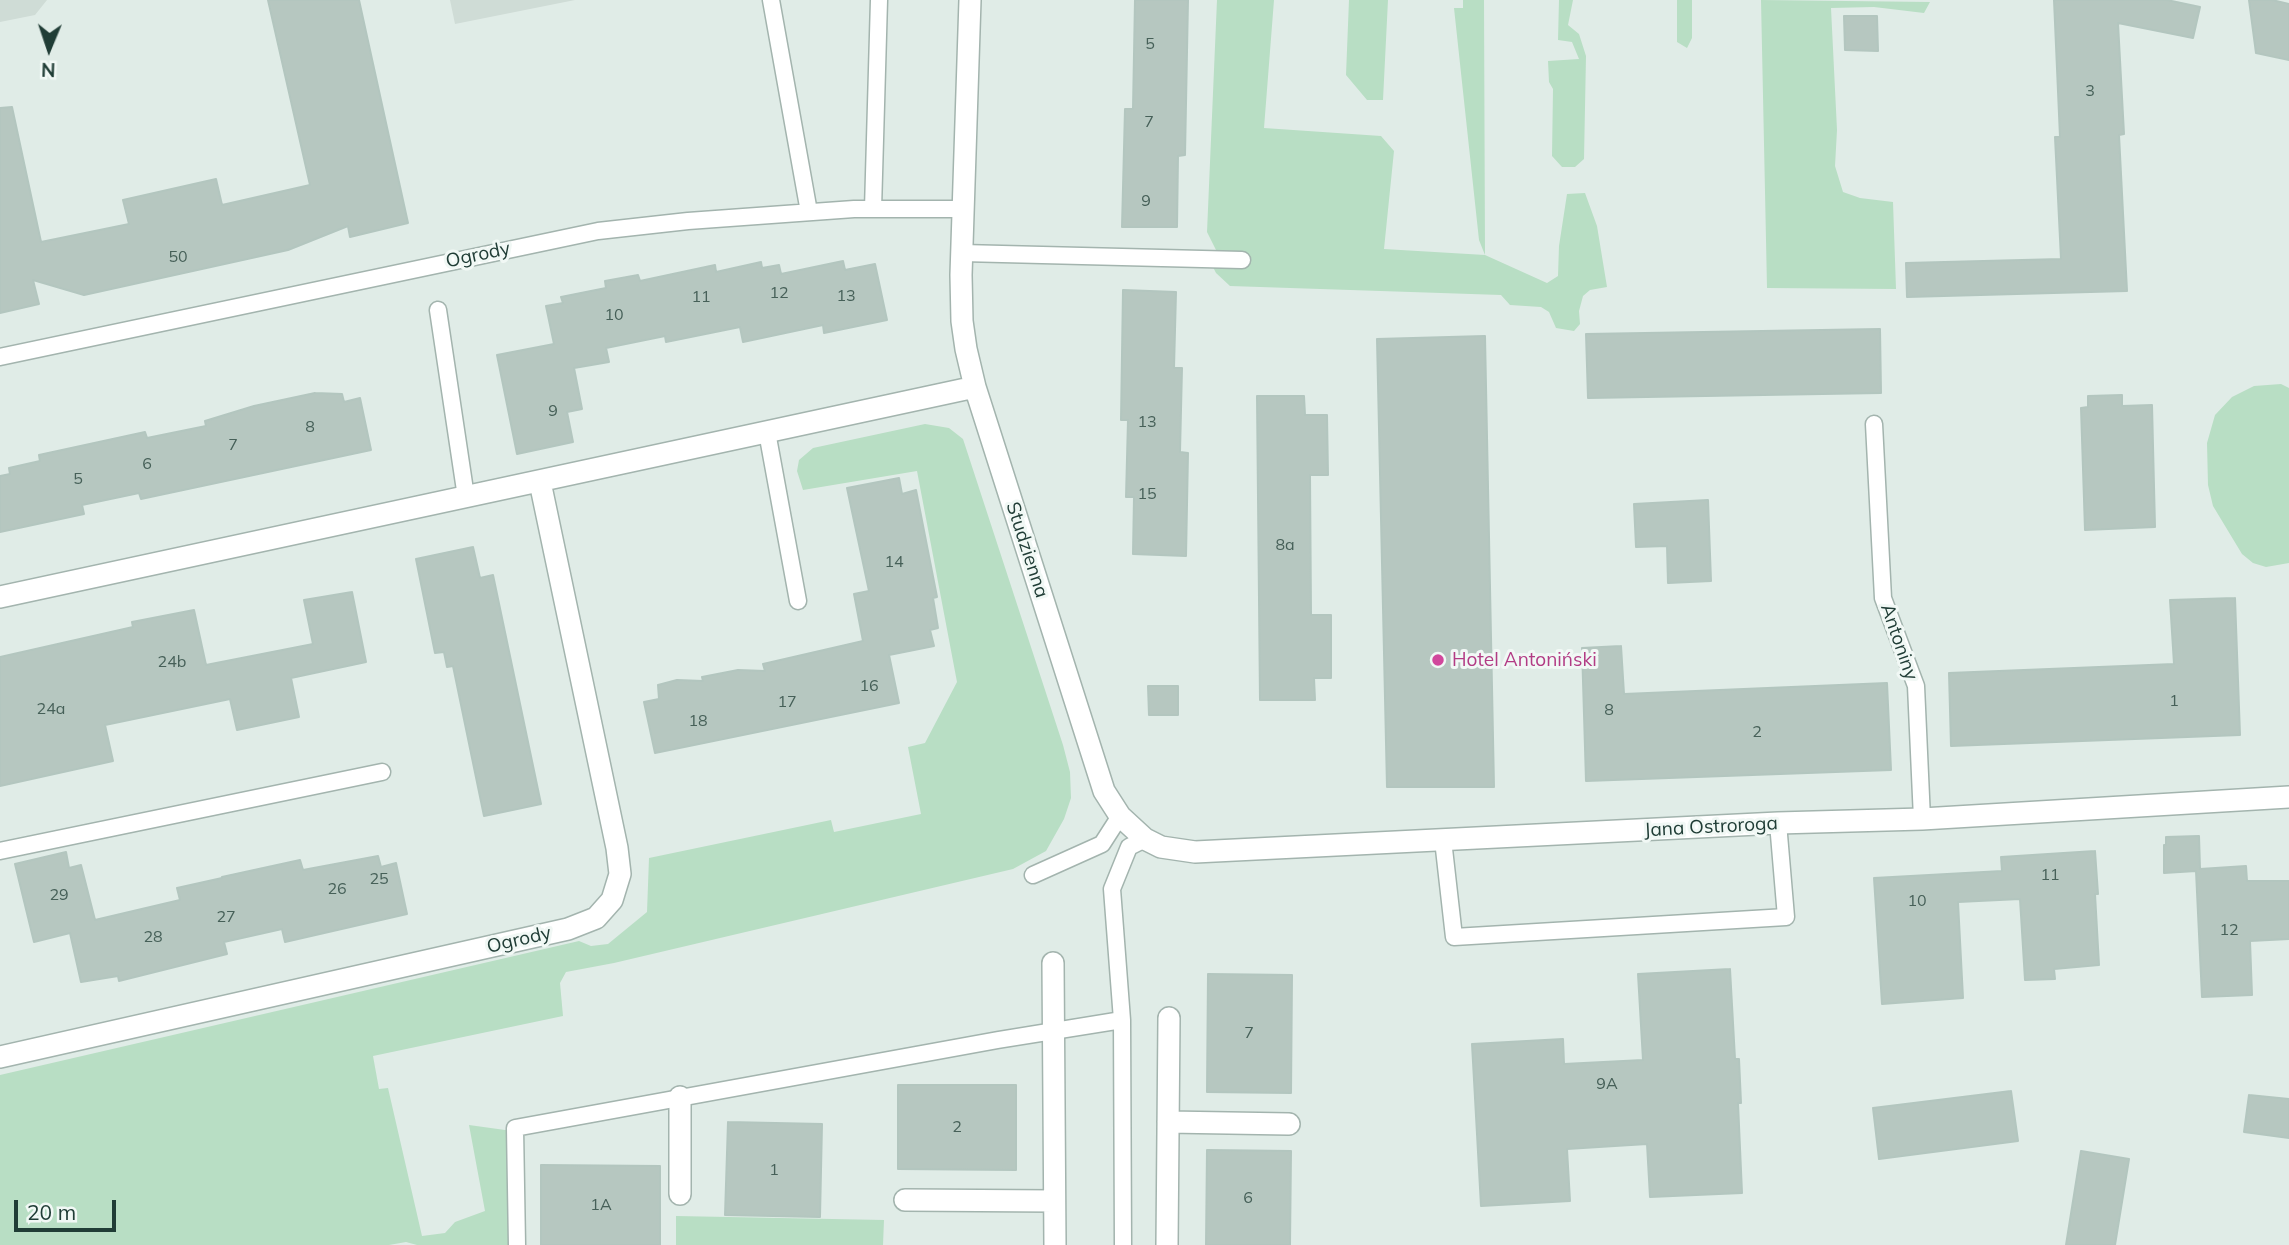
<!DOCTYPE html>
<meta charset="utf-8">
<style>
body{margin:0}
#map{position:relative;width:2289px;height:1245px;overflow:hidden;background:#e0ece7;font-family:Mulish,sans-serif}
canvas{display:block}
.north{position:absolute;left:14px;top:14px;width:70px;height:70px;-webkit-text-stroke:5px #f1f8f5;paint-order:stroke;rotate:182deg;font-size:19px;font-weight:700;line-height:28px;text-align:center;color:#203d36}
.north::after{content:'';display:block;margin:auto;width:24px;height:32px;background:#203d36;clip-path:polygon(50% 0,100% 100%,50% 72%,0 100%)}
.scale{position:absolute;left:14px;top:1200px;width:102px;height:32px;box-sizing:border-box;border:4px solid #203d36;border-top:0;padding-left:9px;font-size:21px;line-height:24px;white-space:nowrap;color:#203d36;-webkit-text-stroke:5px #f1f8f5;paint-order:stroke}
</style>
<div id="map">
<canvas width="2289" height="1245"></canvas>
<div class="north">N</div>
<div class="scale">20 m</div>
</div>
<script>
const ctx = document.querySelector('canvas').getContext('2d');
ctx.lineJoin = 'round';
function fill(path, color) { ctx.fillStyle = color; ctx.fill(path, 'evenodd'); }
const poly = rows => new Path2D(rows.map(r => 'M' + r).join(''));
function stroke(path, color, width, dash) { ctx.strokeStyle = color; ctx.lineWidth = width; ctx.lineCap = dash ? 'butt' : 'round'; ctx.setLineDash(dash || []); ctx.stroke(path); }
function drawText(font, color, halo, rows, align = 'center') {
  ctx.font = font + ' Mulish,sans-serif'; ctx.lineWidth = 6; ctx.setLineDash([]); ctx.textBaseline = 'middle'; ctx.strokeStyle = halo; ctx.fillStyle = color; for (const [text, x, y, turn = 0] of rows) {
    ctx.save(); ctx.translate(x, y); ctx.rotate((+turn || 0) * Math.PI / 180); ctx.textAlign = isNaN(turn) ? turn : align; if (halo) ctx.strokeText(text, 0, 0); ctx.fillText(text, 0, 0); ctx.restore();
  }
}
fill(poly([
 [0,0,47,0,35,15,0,22],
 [450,0,575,0,455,24]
]), '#cfdcd6');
fill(poly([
 [1217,0,1274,0,1264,128,1381,136,1394,151,1384,249,1485,255,1479,240,1454,8,1463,8,1463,0,1484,0,1485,255,1547,283,1558,276,1559,246,1567,194,1585,193,1597,226,1607,287,1590,290,1583,296,1579,311,1580,324,1574,331,1556,328,1549,312,1541,307,1510,305,1501,295,1230,286,1216,273,1209,259,1220,258,1207,232],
 [1349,0,1388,0,1383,100,1367,100,1346,75],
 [1559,0,1573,0,1568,25,1579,34,1586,56,1584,159,1575,167,1562,167,1552,156,1553,89,1549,82,1548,61,1579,59,1572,42,1558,40],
 [1677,0,1692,0,1692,38,1687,48,1677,42],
 [1761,0,1930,2,1924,13,1874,7,1831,8,1837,130,1835,166,1843,192,1860,198,1893,202,1896,289,1767,288],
 [2281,384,2289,388,2289,563,2266,567,2253,563,2242,554,2213,506,2208,485,2207,443,2215,415,2232,397,2254,386],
 [925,424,949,428,963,439,1063,745,1070,772,1071,798,1064,819,1046,851,1013,869,614,963,566,972,560,983,563,1016,373,1056,379,1089,388,1088,422,1236,445,1233,455,1222,485,1211,469,1125,505,1130,515,1128,517,1245,417,1245,406,1242,389,1245,0,1245,0,1075,579,941,591,946,608,944,647,912,649,858,831,820,834,832,921,814,908,747,925,743,957,682,917,471,803,490,797,471,799,460,813,448],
 [676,1216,884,1220,883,1245,676,1245]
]), '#b8dec4');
const building = poly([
 [268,0,359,0,408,223,350,237,348,226,288,250,84,295,33,280,39,304,0,313,0,108,12,107,41,242,129,224,123,200,216,179,222,205,310,185,268,0],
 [1135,0,1188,0,1185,155,1178,156,1177,227,1122,227,1125,109,1133,109,1135,0],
 [2054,0,2167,0,2200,7,2193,38,2118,23,2124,134,2119,135,2127,291,1907,297,1906,263,2061,259,2055,137,2060,137,2054,0],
 [2249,0,2272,0,2289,4,2289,60,2256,53,2249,0],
 [1844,16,1877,16,1878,51,1845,50,1844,16],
 [843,261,845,270,875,264,887,320,824,333,823,325,743,342,740,327,666,342,665,336,606,348,609,362,574,368,582,409,567,412,573,442,517,454,497,355,554,344,546,306,563,303,561,297,606,288,605,281,638,275,640,281,715,265,716,272,761,262,762,268,779,265,781,274,843,261],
 [1123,290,1176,292,1174,368,1182,368,1180,452,1188,453,1186,556,1133,554,1134,497,1126,497,1128,420,1121,420,1123,290],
 [1880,329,1881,393,1588,398,1586,334,1880,329],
 [1485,336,1494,787,1387,787,1377,339,1485,336],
 [315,393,342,394,344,402,360,398,371,450,141,499,139,493,82,505,84,514,0,532,0,476,10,474,9,468,40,461,39,455,145,432,147,438,206,426,205,421,254,406,315,393],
 [2122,395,2122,406,2152,405,2155,527,2085,530,2081,408,2088,407,2088,396,2122,395],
 [1257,396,1304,396,1305,415,1327,415,1328,475,1310,475,1311,615,1331,615,1331,678,1314,678,1315,700,1260,700,1257,396],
 [899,478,902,494,916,490,937,597,933,598,938,628,930,630,934,646,889,655,899,703,655,753,644,702,659,699,658,685,677,680,703,681,702,677,738,670,765,671,763,664,863,641,854,594,869,591,847,488,899,478],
 [1708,500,1711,581,1668,583,1667,546,1636,547,1634,504,1708,500],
 [473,547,480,578,493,575,541,804,484,816,453,666,447,667,444,652,435,653,416,559,473,547],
 [352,592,366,662,291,678,299,717,237,730,230,699,105,725,113,761,0,786,0,657,133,627,132,622,194,610,206,665,313,644,304,600,352,592],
 [2235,598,2240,735,1951,746,1949,673,2174,664,2170,600,2235,598],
 [1621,646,1624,694,1887,683,1891,770,1586,781,1582,648,1621,646],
 [1148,686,1178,686,1178,715,1149,715,1148,686],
 [2199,836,2200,869,2246,866,2247,881,2289,881,2289,939,2250,941,2252,995,2202,997,2196,871,2164,873,2164,845,2166,845,2166,837,2199,836],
 [2095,851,2098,894,2095,894,2099,965,2054,969,2055,979,2025,980,2020,899,1958,902,1963,998,1882,1004,1874,878,2002,871,2001,857,2095,851],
 [66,852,69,868,81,865,95,920,180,900,177,888,222,878,222,877,300,860,303,870,378,856,381,867,396,863,407,914,285,942,282,929,224,942,227,954,119,981,118,976,81,982,70,933,34,942,15,864,66,852],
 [1730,969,1735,1059,1739,1059,1741,1103,1738,1103,1742,1193,1650,1197,1647,1144,1567,1149,1570,1201,1481,1206,1472,1044,1563,1039,1564,1064,1643,1060,1638,974,1730,969],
 [1208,974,1292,975,1291,1093,1207,1092,1208,974],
 [898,1085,1016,1085,1016,1170,898,1169,898,1085],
 [2011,1091,2018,1141,1879,1159,1873,1108,2011,1091],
 [2249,1095,2289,1099,2289,1138,2244,1132,2249,1095],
 [728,1122,822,1124,820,1217,725,1215,728,1122],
 [1207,1150,1291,1151,1290,1245,1206,1245,1207,1150],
 [2081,1151,2129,1159,2115,1245,2066,1245,2081,1151],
 [541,1165,660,1166,660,1245,541,1245,541,1165]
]);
fill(building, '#b6c7c0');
stroke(building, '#b3c6bf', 2);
const lane = poly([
 [771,0,809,212],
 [873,209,879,0],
 [962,253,1242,260],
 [438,310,466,497],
 [0,357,598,231,688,221,854,209,963,209],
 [1874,424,1883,598,1916,686,1922,819],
 [767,432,798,601],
 [1443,840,1454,937,1786,917,1778,823],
 [0,851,382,772],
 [1033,875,1102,844,1120,816],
 [517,1245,515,1128,998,1040,1122,1020],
 [1123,1245,1122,1020,1112,889,1129,847,1145,839]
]);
const street = poly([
 [970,0,961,275,962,321,966,349,975,387,1104,791,1120,816,1145,839,1161,847,1195,852,1778,823,1922,819,2289,797],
 [0,597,975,387],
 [1053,963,1055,1245],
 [0,1057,568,929,596,918,612,900,620,874,617,848,540,482],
 [680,1097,680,1194],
 [1168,1122,1289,1124],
 [905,1200,1054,1201],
 [1167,1245,1169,1018]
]);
stroke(lane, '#a3b4ae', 19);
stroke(street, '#a3b4ae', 24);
stroke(lane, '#fff', 16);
stroke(street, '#fff', 21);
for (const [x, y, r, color] of [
 [1438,660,7,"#d1479c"]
]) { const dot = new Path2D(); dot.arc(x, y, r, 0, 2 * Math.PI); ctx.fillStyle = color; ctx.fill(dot); stroke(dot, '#f1f8f5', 2.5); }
drawText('16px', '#466058', null, [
 ["5",1150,44],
 ["3",2090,91],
 ["7",1149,122],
 ["9",1146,201],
 ["50",178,257],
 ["12",779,293],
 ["13",846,296],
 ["11",701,297],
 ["10",614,315],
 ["9",553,411],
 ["13",1147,422],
 ["8",310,427],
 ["7",233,445],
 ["6",147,464],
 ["5",78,479],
 ["15",1147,494],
 ["8a",1285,545],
 ["14",894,562],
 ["24b",172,662],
 ["16",869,686],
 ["1",2174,701],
 ["17",787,702],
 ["24a",51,709],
 ["8",1609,710],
 ["18",698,721],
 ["2",1757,732],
 ["11",2050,875],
 ["25",379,879],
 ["26",337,889],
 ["29",59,895],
 ["10",1917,901],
 ["27",226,917],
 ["12",2229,930],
 ["28",153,937],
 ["7",1249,1033],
 ["9A",1607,1084],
 ["2",957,1127],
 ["1",774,1170],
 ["6",1248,1198],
 ["1A",601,1205]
]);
drawText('19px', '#203d36', '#f1f8f5', [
 ["Ogrody",478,255,-12],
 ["Studzienna",1027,550,72],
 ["Antoniny",1899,642,71],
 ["Jana Ostroroga",1711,827,-3],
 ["Ogrody",519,940,-13]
]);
drawText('19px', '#b23c85', '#f1f8f5', [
 ["Hotel Antoniński",1452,660]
], 'left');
</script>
